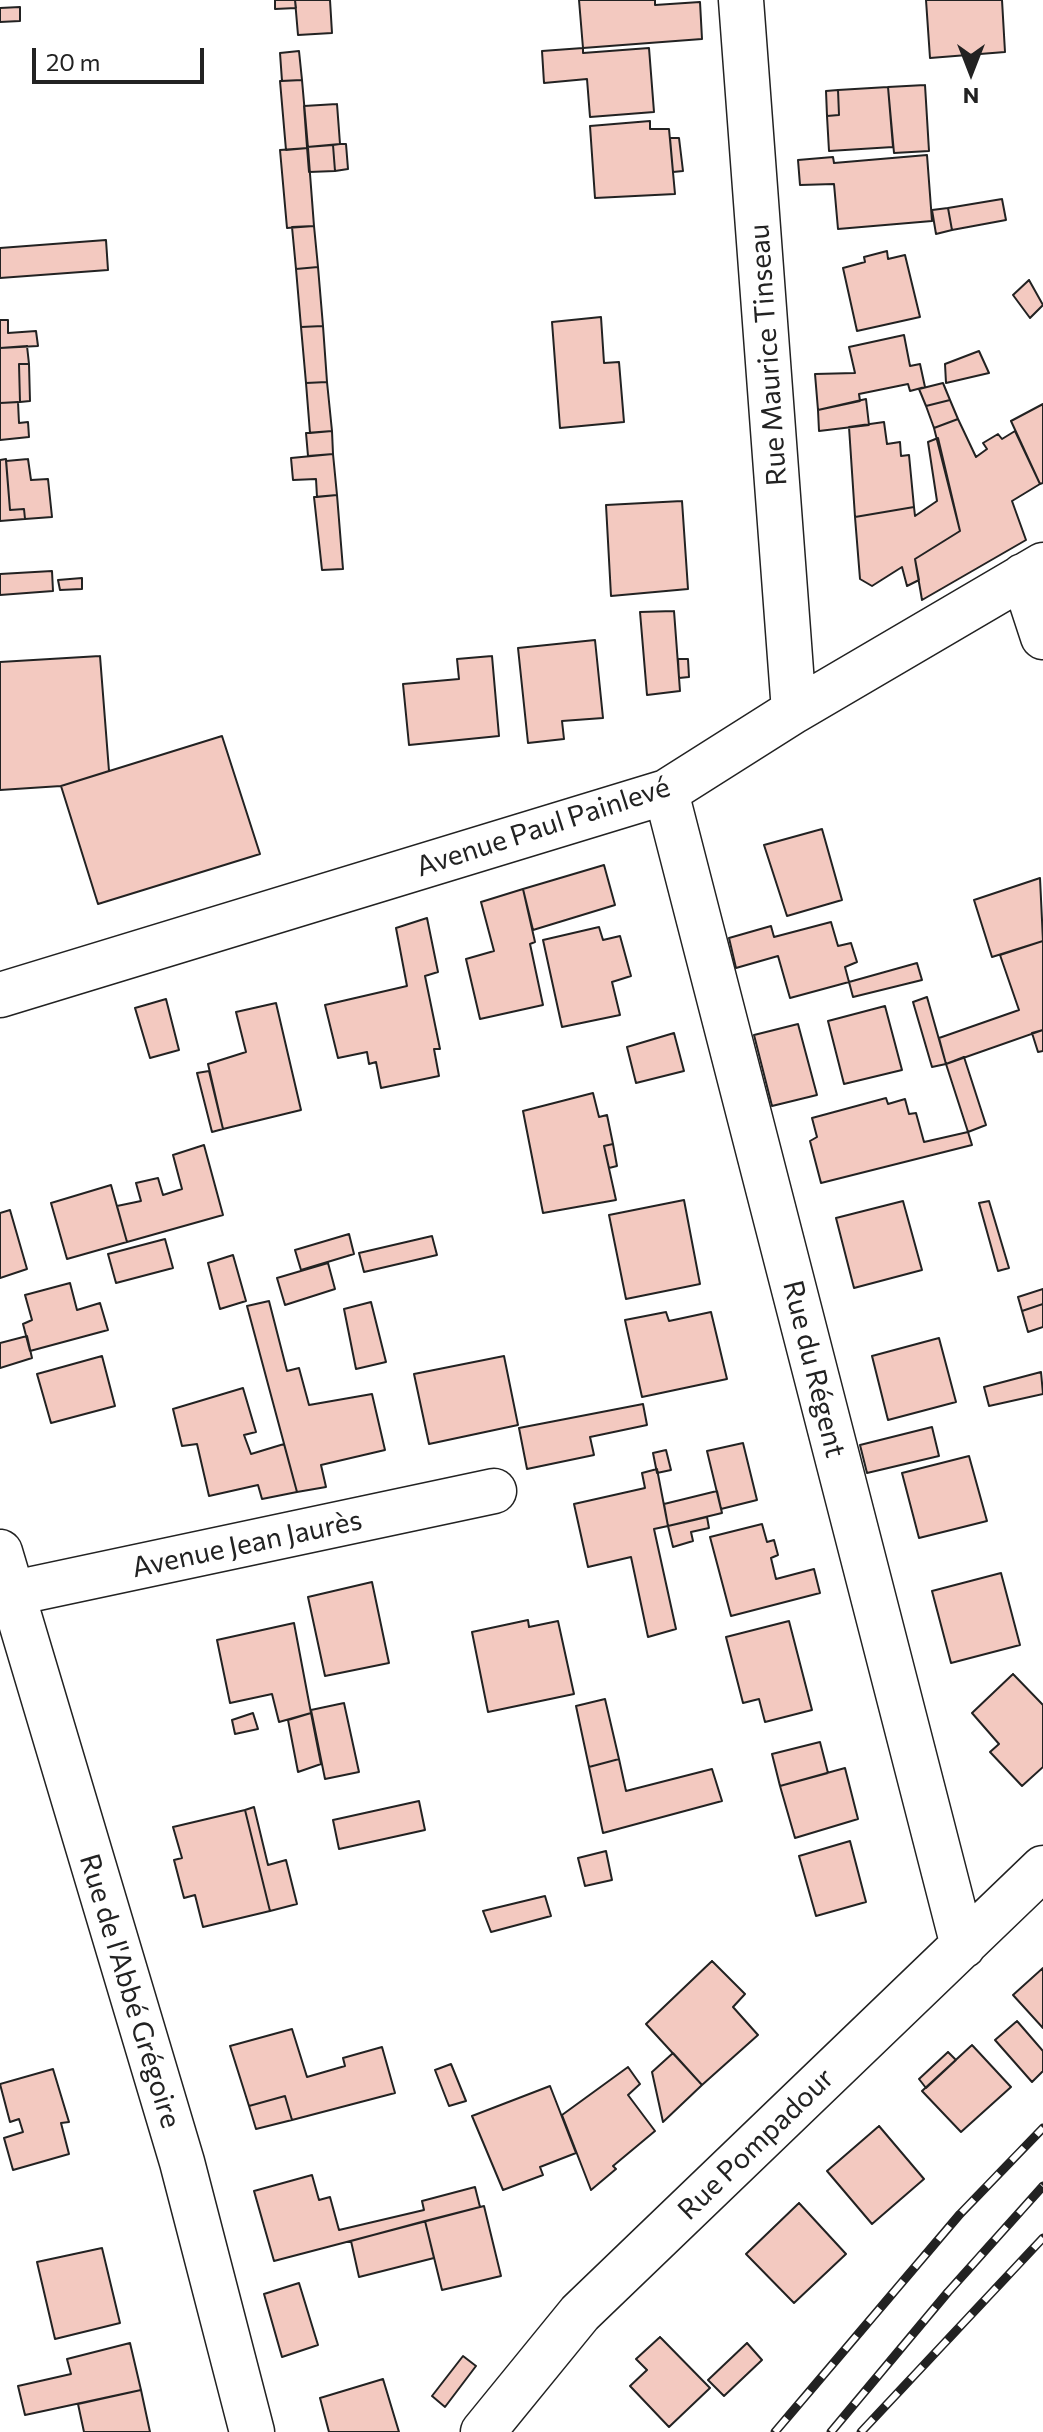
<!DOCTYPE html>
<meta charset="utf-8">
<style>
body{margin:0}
#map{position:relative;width:1043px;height:2432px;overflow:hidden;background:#fff;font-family:Commissioner,sans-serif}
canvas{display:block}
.north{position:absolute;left:931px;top:32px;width:80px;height:80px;-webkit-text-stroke:6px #fff;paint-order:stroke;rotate:180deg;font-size:22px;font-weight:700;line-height:32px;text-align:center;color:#222}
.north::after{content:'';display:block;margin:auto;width:28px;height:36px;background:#222;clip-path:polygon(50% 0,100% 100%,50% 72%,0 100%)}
.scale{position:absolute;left:32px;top:48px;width:172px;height:36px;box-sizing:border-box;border:4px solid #222;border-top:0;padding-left:10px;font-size:24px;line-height:28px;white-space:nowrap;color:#222;-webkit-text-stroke:6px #fff;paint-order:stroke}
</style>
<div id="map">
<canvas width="1043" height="2432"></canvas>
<div class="north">N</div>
<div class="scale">20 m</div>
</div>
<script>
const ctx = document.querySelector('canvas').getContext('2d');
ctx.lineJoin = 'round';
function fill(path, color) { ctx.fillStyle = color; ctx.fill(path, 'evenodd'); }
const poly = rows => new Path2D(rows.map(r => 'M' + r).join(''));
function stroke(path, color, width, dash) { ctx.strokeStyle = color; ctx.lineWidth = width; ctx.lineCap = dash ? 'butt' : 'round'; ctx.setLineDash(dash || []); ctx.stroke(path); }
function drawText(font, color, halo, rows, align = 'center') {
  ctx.font = font + ' Commissioner,sans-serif'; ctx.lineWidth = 6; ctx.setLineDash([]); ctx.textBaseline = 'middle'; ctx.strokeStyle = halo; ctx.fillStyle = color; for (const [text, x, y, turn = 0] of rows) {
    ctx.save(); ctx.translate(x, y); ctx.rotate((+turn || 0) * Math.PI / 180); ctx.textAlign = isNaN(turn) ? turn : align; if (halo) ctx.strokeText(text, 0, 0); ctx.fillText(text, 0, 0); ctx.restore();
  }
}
const building = poly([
 [275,0,295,0,296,8,275,9,275,0],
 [295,0,330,0,332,33,298,35,295,0],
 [579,0,655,0,655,5,700,2,702,39,583,48,579,0],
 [926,0,1002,0,1005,52,930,58,926,0],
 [20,7,20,21,0,22,0,8,20,7],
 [583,48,583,53,649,48,654,112,590,117,587,79,544,83,542,51,583,48],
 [299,51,302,80,282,81,280,53,299,51],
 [302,80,308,148,286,150,280,81,302,80],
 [925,85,929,151,894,153,888,87,925,85],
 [888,87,893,147,829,151,827,116,839,115,838,90,888,87],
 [838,90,839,115,827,116,826,91,838,90],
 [337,104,340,144,307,147,304,106,337,104],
 [650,121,650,129,669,129,675,194,595,198,590,126,650,121],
 [670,138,679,138,683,171,673,172,670,138],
 [340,144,346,144,348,169,335,171,333,145,340,144],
 [333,145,335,171,309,172,307,147,333,145],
 [308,148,314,226,287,228,280,150,308,148],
 [927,155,932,221,838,229,834,184,800,185,798,160,833,157,834,163,927,155],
 [1002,199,1006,220,952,230,948,208,1002,199],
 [948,208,952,230,936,234,932,210,948,208],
 [314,226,318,267,296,269,292,227,314,226],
 [106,240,108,270,0,278,0,248,106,240],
 [887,251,888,259,905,255,920,317,857,331,843,268,865,262,864,257,887,251],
 [318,267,323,326,301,327,296,269,318,267],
 [1029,280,1043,305,1030,318,1013,295,1029,280],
 [601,317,604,363,619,362,624,422,560,428,552,322,601,317],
 [0,320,8,320,8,333,36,331,38,346,0,348,0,320],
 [323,326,327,382,306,383,301,327,323,326],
 [904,335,910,366,920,364,925,387,910,391,908,384,859,394,860,401,818,410,815,374,855,373,849,347,904,335],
 [27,346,29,364,19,364,20,402,0,403,0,348,27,346],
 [979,351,989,373,946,383,945,364,979,351],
 [19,364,29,364,30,401,20,402,19,364],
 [327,382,332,431,310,433,306,383,327,382],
 [943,383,950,400,926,406,919,389,943,383],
 [866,399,869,425,819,431,818,410,866,399],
 [950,400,958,419,934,428,926,406,950,400],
 [18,402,19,423,28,422,29,437,0,440,0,403,18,402],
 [1043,404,1043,483,1040,484,1011,421,1043,404],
 [958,419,976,457,987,449,983,443,998,434,1002,439,1015,431,1040,484,1012,501,1026,540,922,600,915,559,960,531,934,428,958,419],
 [884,422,887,444,900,442,901,456,909,455,914,507,855,517,849,427,884,422],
 [332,431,333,454,308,456,306,433,332,431],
 [938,438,960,531,915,559,919,580,907,586,902,567,872,586,860,579,855,517,914,507,915,516,937,501,928,442,938,438],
 [333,454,337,495,317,497,316,479,293,480,291,458,333,454],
 [6,459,10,510,24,509,25,519,0,521,0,460,6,459],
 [28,459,31,480,48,479,52,517,25,519,24,509,10,510,6,461,28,459],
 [337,495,343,569,322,570,314,497,337,495],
 [682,501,688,589,611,596,606,505,682,501],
 [52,571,53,591,0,595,0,574,52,571],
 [82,578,82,589,60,590,58,580,82,578],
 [674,611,680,691,647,695,640,612,674,611],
 [595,640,603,718,562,721,564,739,528,743,518,648,595,640],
 [100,656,109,771,61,786,0,790,0,662,100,656],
 [492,656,499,736,409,745,403,684,459,679,457,659,492,656],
 [678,659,688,659,689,677,679,678,678,659],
 [222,736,260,854,98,904,61,786,222,736],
 [822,829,842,900,787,916,764,845,822,829],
 [604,865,615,905,533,930,523,889,604,865],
 [1040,878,1043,941,992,957,974,900,1040,878],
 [523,889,535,942,530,944,543,1005,480,1019,466,959,494,951,481,902,523,889],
 [427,918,438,972,425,976,440,1049,434,1049,439,1076,381,1088,376,1062,369,1064,367,1052,338,1058,325,1005,407,986,396,928,427,918],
 [831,922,838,946,851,943,857,962,845,967,849,982,790,998,778,956,736,968,729,938,771,926,774,937,831,922],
 [599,927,603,940,620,936,631,976,612,982,620,1015,562,1027,543,940,599,927],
 [1043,941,1043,1030,946,1064,939,1038,1019,1010,1000,955,1043,941],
 [917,963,922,980,853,997,849,982,917,963],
 [927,997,946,1064,932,1067,913,1002,927,997],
 [166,999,179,1050,150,1058,135,1008,166,999],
 [276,1003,301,1110,223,1129,208,1064,246,1052,236,1012,276,1003],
 [885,1006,902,1070,844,1084,828,1021,885,1006],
 [798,1024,817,1095,772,1106,754,1035,798,1024],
 [1043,1030,1043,1051,1038,1052,1032,1033,1043,1030],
 [674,1033,684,1071,636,1083,627,1047,674,1033],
 [964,1057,986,1125,968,1132,946,1064,964,1057],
 [209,1071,223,1129,212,1132,197,1073,209,1071],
 [593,1093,599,1117,607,1115,613,1144,604,1146,616,1200,543,1213,523,1111,593,1093],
 [886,1098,888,1104,905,1099,909,1114,916,1113,924,1142,968,1132,972,1145,821,1183,810,1141,817,1137,812,1118,886,1098],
 [613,1144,617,1166,609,1168,604,1146,613,1144],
 [204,1145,223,1215,127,1242,117,1206,141,1201,136,1183,158,1178,163,1195,182,1189,173,1155,204,1145],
 [111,1185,127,1242,67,1259,51,1203,111,1185],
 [684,1200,700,1284,626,1299,609,1215,684,1200],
 [903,1201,922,1270,854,1288,836,1218,903,1201],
 [989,1201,1009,1268,998,1271,979,1203,989,1201],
 [10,1210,27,1269,0,1278,0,1213,10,1210],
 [349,1234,354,1254,301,1270,295,1250,349,1234],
 [432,1236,437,1255,364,1272,359,1253,432,1236],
 [165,1239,173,1268,116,1283,108,1254,165,1239],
 [233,1255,246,1301,220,1309,208,1263,233,1255],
 [328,1263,335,1289,285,1305,277,1278,328,1263],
 [70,1283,77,1310,100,1303,108,1330,30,1351,23,1324,32,1320,25,1295,70,1283],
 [1043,1289,1043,1304,1022,1311,1018,1297,1043,1289],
 [269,1301,287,1371,299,1368,309,1405,372,1394,385,1450,321,1465,326,1487,297,1492,247,1306,269,1301],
 [371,1302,386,1362,356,1369,344,1309,371,1302],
 [1043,1304,1043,1327,1028,1332,1022,1311,1043,1304],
 [666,1312,669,1321,711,1312,727,1379,642,1397,625,1320,666,1312],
 [27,1336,32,1358,0,1368,0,1343,27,1336],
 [939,1338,956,1402,888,1420,872,1356,939,1338],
 [102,1356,115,1406,51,1423,37,1374,102,1356],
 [504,1356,518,1425,429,1444,414,1374,504,1356],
 [1041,1372,1043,1394,989,1406,984,1387,1041,1372],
 [243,1388,256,1432,244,1435,251,1454,284,1444,297,1492,262,1499,258,1485,209,1496,197,1444,182,1446,173,1409,243,1388],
 [643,1404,647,1425,590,1437,594,1455,527,1469,519,1428,643,1404],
 [932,1427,939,1456,867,1473,860,1445,932,1427],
 [743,1443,757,1500,721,1509,707,1451,743,1443],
 [666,1450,671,1470,657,1473,653,1453,666,1450],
 [969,1456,987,1521,919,1538,902,1473,969,1456],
 [657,1469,668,1526,654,1529,676,1629,648,1637,631,1557,588,1567,574,1504,645,1488,642,1473,657,1469],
 [717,1491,722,1513,668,1526,664,1504,717,1491],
 [707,1517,709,1528,691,1532,693,1541,673,1547,668,1526,707,1517],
 [762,1524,767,1542,774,1540,778,1555,771,1558,776,1579,814,1569,820,1593,731,1616,710,1537,762,1524],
 [1001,1573,1020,1645,951,1663,932,1591,1001,1573],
 [372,1582,389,1663,325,1676,308,1597,372,1582],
 [528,1620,529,1627,558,1621,574,1694,488,1712,472,1632,528,1620],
 [789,1621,812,1710,765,1722,759,1699,743,1703,726,1637,789,1621],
 [294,1623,311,1713,279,1722,272,1694,230,1703,217,1640,294,1623],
 [1013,1674,1043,1705,1043,1767,1022,1786,990,1752,999,1744,972,1713,1013,1674],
 [605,1699,619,1759,589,1767,576,1706,605,1699],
 [344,1703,359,1772,325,1779,311,1710,344,1703],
 [253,1713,258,1729,235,1734,232,1720,253,1713],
 [311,1713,321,1764,298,1772,288,1720,311,1713],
 [820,1742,828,1773,780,1786,772,1754,820,1742],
 [619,1759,626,1791,712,1769,722,1801,603,1833,589,1767,619,1759],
 [845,1768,858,1819,795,1838,780,1786,845,1768],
 [419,1801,425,1830,339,1849,333,1820,419,1801],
 [254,1807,268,1865,286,1860,297,1904,270,1911,245,1810,254,1807],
 [245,1810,270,1911,203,1927,195,1895,184,1898,174,1860,182,1858,173,1827,245,1810],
 [850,1841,866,1902,816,1916,799,1856,850,1841],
 [606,1851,612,1880,585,1886,578,1858,606,1851],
 [545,1896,551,1916,491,1932,483,1911,545,1896],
 [712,1961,745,1994,733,2007,758,2035,702,2085,646,2024,712,1961],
 [1043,1968,1043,2028,1013,1995,1043,1968],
 [1017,2021,1043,2051,1043,2071,1032,2082,995,2040,1017,2021],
 [292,2029,307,2077,345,2066,343,2058,382,2047,395,2093,292,2120,285,2096,249,2106,230,2046,292,2029],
 [972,2045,1011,2087,961,2132,922,2091,972,2045],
 [948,2052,956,2060,926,2088,919,2079,948,2052],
 [673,2053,702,2085,663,2122,652,2072,673,2053],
 [451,2064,466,2101,449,2106,435,2070,451,2064],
 [628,2067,640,2084,628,2095,655,2131,613,2166,616,2169,591,2190,562,2115,628,2067],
 [53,2069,69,2122,61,2123,69,2154,13,2170,4,2138,23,2132,19,2119,10,2122,0,2084,53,2069],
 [550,2086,576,2153,540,2167,543,2175,503,2190,472,2116,550,2086],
 [285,2096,292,2120,256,2129,249,2106,285,2096],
 [879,2126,924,2179,872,2224,827,2171,879,2126],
 [312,2175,319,2200,330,2197,339,2230,424,2210,422,2201,475,2187,480,2207,274,2261,254,2191,312,2175],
 [799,2203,846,2254,794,2303,746,2254,799,2203],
 [484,2206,501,2276,442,2290,425,2221,484,2206],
 [425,2221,434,2258,359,2277,351,2241,425,2221],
 [102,2248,120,2323,55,2339,37,2262,102,2248],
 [299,2283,318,2345,282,2357,264,2294,299,2283],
 [660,2337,710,2388,669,2427,630,2386,647,2370,636,2359,660,2337],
 [130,2343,141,2390,25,2415,18,2386,71,2374,67,2359,130,2343],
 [747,2343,762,2360,724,2396,708,2380,747,2343],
 [463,2356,476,2366,445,2407,432,2396,463,2356],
 [383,2379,399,2432,329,2432,320,2398,383,2379],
 [141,2390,150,2432,84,2432,78,2404,141,2390]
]);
fill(building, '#f3c9c0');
stroke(building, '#222', 2);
const minor = poly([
 [741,0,794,711],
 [1023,576,1043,637],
 [666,792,963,1946],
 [0,995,666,792,794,711,1043,565],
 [0,1552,182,2162,252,2432],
 [0,1596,494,1491],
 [483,2432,580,2313,1043,1868]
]);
stroke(minor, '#222', 47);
stroke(minor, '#fff', 44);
const rail = poly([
 [775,2432,960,2214,1043,2128],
 [831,2432,948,2292,1043,2186],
 [861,2432,1043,2238]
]);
stroke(rail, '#222', 9);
stroke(rail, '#fff', 6, [18]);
drawText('28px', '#222', '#fff', [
 ["Rue Maurice Tinseau",768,355,-94],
 ["Avenue Paul Painlevé",543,827,-18],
 ["Rue du Régent",814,1369,76],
 ["Avenue Jean Jaurès",247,1544,-12],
 ["Rue de l'Abbé Grégoire",130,1991,73],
 ["Rue Pompadour",756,2144,-44]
]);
</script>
